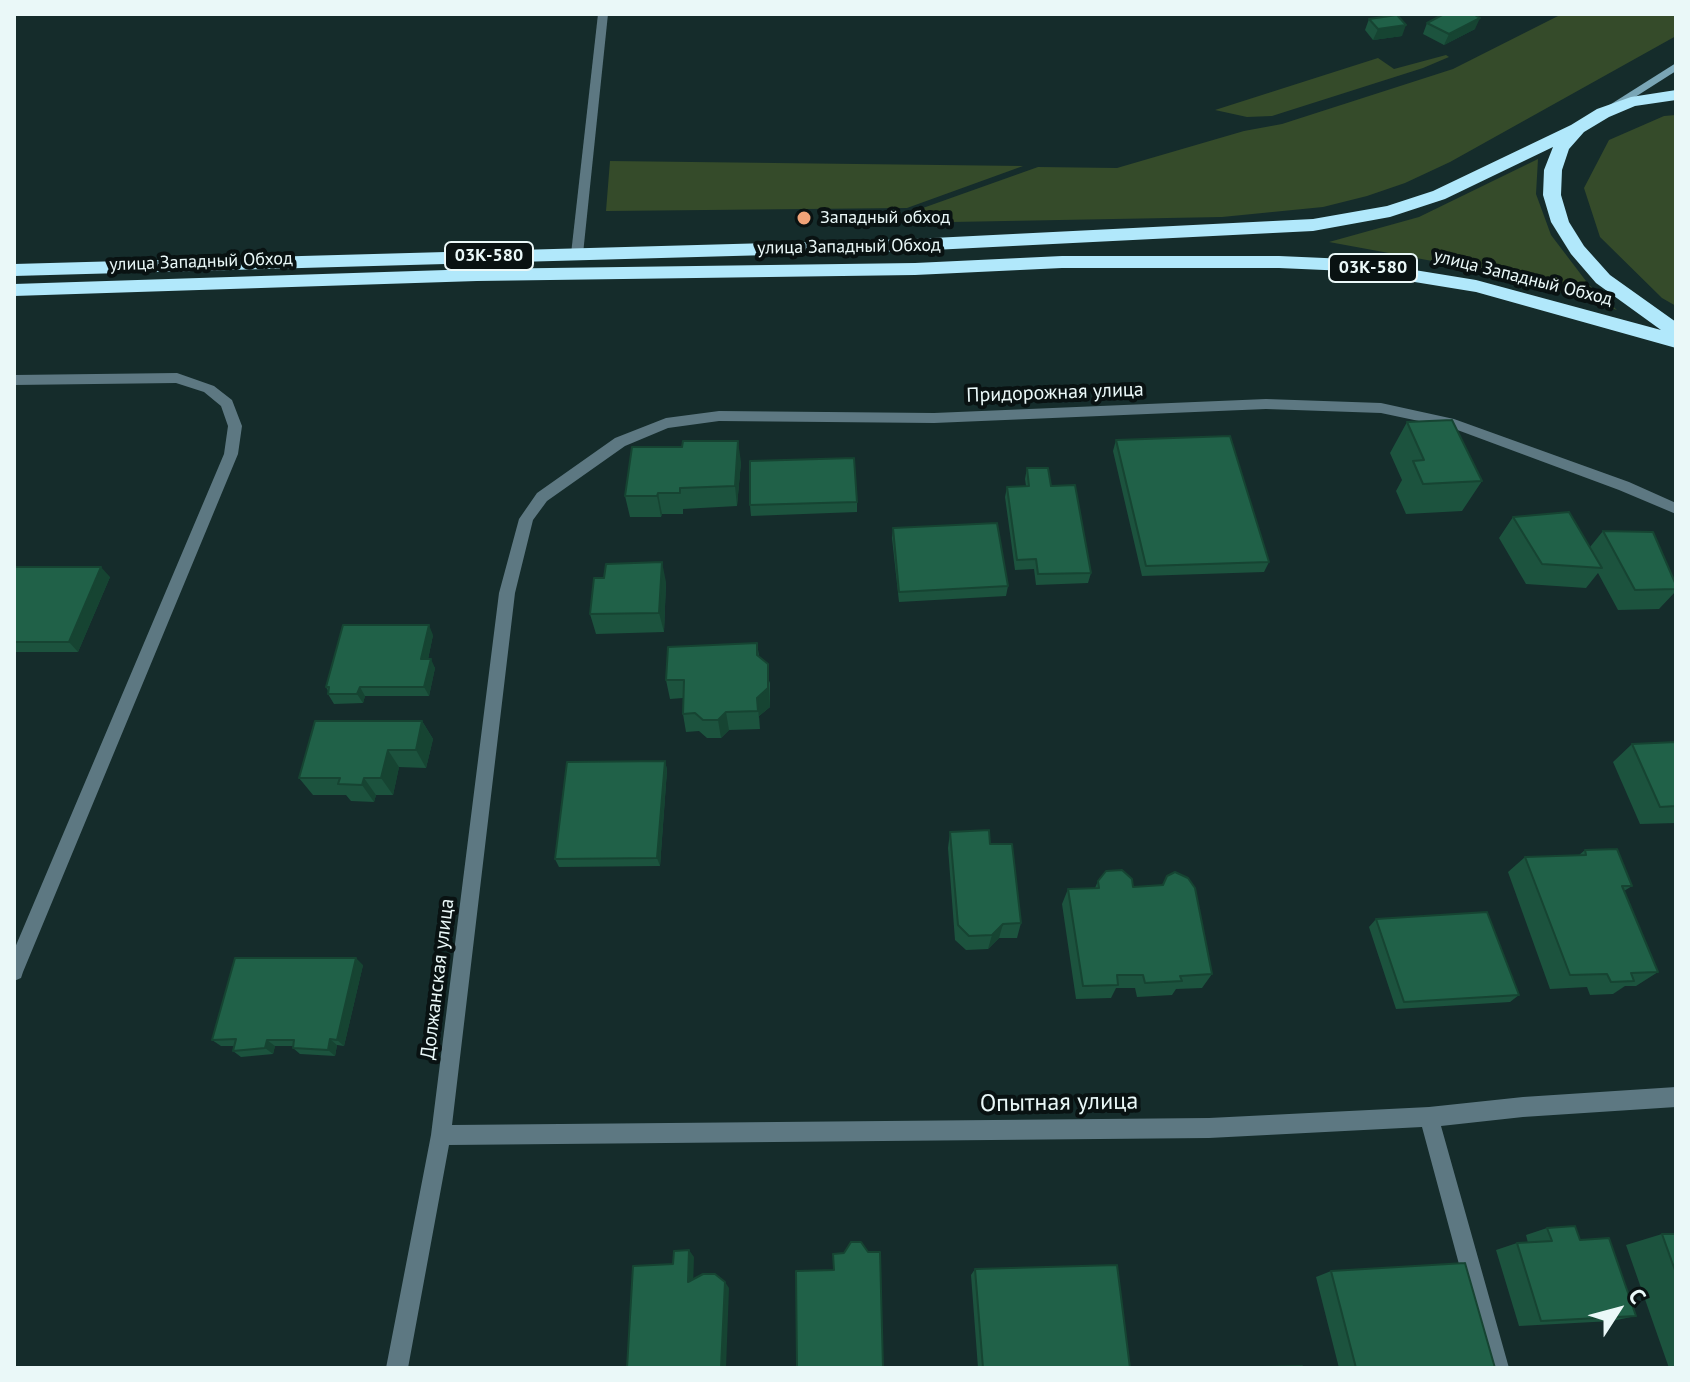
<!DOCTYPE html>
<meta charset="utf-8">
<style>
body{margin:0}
#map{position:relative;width:1690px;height:1382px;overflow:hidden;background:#152c2b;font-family:"PT Sans",sans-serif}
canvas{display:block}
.frame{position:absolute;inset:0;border:16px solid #eaf8f8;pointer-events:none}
.north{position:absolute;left:1578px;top:1270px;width:80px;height:80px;-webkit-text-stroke:6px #091212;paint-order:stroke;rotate:54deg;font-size:22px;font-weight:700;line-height:32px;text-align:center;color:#eaf8f8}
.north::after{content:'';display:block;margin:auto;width:28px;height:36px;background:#eaf8f8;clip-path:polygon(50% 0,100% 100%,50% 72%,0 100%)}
</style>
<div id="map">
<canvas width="1690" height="1382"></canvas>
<div class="frame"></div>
<div class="north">С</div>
</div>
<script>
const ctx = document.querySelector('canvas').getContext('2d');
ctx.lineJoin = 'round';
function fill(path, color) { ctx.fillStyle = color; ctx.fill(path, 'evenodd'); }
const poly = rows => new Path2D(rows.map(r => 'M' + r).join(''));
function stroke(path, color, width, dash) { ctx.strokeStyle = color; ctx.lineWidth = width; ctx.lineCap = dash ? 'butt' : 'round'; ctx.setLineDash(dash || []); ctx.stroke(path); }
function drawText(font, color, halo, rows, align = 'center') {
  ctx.font = font + ' "PT Sans",sans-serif'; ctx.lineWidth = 8; ctx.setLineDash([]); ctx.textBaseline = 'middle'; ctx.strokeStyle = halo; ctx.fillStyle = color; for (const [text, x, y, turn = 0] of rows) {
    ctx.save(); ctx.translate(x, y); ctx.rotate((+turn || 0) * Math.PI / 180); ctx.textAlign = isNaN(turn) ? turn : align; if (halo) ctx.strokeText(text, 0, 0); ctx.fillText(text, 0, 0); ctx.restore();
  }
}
fill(poly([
 [1562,14,1676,14,1676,36,1450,162,1405,183,1367,196,1323,207,1222,217,898,223,859,219,906,214,1038,167,1117,168,1244,131,1282,124,1453,69],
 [1446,55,1449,57,1423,68,1272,116,1247,117,1215,110,1378,58,1394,69],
 [1676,115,1676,306,1662,298,1600,237,1584,188,1609,140,1664,116],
 [1538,159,1536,194,1551,235,1589,285,1617,310,1503,274,1329,242,1419,217],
 [610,161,1023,166,907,208,606,211]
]), '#354b2a');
fill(poly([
 [598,14,608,14,583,254,577,258,571,254,598,14]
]), '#5d7882');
fill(poly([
 [177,373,214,386,232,400,242,426,238,454,23,972,21,978,14,981,14,950,224,454,228,426,221,406,204,392,176,383,14,385,14,375,177,373],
 [1266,399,1381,403,1454,419,1629,482,1676,503,1676,514,1619,490,1452,428,1381,413,1266,409,934,423,719,421,668,428,625,446,547,501,533,520,515,593,452,1125,1209,1118,1429,1107,1523,1097,1676,1087,1676,1107,1523,1117,1441,1126,1509,1368,1487,1368,1422,1127,1209,1138,449,1145,408,1368,386,1368,431,1135,499,593,519,519,537,493,615,438,666,418,719,411,934,413,1266,399]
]), '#5d7882');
fill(poly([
 [1676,63,1676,71,1610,113,1600,111,1676,63]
]), '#7aa6b6');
fill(poly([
 [1676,90,1676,100,1635,106,1609,117,1584,132,1569,149,1562,170,1561,195,1569,222,1584,246,1610,275,1676,322,1676,348,1476,292,1347,271,1279,268,1062,268,915,275,477,281,14,296,14,284,477,269,915,263,1062,256,1279,256,1347,259,1476,280,1661,330,1596,283,1571,254,1551,222,1543,195,1544,170,1553,147,1445,199,1390,217,1313,231,913,251,14,276,14,264,913,239,1313,219,1387,206,1433,191,1571,125,1597,109,1631,97,1676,90]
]), '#b1e8fb');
fill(poly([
 [1369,19,1402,36,1373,40,1365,30],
 [1427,23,1475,29,1444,45,1423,34],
 [1407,422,1482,481,1462,511,1406,514,1396,491,1402,480,1390,453],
 [1116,440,1269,562,1264,572,1142,576,1113,451],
 [741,462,737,506,683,509,683,514,662,514,661,517,630,517,625,496],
 [1027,468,1051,486,1091,573,1088,583,1036,585,1034,569,1015,570,1005,497,1007,487,1026,486,1025,479],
 [857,502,857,512,751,516,750,505],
 [1513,517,1590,547,1603,531,1676,585,1676,591,1659,609,1618,610,1598,573,1586,588,1526,584,1499,538],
 [893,528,1008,586,1006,596,899,602,892,538],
 [14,567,110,577,78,652,14,652],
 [666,582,664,632,596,634,590,614],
 [433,635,428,659,435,668,429,696,365,696,363,703,334,704,328,694,328,691,326,687],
 [757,643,759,656,770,683,770,707,759,716,760,729,729,730,721,738,707,738,699,731,686,732,683,714,683,698,670,699,666,680],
 [422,721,433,739,426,768,399,767,393,795,376,795,374,802,351,801,346,795,313,795,299,778],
 [1676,742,1676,823,1640,824,1613,762,1632,744],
 [665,761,667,770,660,866,559,867,555,859],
 [950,832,990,844,1021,923,1017,938,999,938,988,949,966,950,955,940,948,848],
 [1585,850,1632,886,1624,891,1658,972,1636,986,1625,986,1613,994,1590,995,1587,987,1550,989,1508,872,1525,857,1579,855],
 [1167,876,1212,974,1202,988,1176,989,1172,995,1137,997,1135,988,1116,988,1111,998,1076,999,1062,904,1068,889,1095,888,1098,881,1133,887,1162,885],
 [1376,919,1519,995,1510,1002,1396,1009,1369,927],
 [363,965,344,1046,337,1045,335,1056,300,1054,293,1048,293,1046,275,1046,273,1054,241,1057,233,1051,234,1046,221,1046,212,1040],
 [1547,1228,1580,1240,1636,1316,1612,1321,1519,1326,1496,1250,1517,1243,1528,1243,1526,1235],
 [1662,1234,1676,1234,1676,1368,1669,1368,1626,1245],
 [975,1269,1130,1368,978,1368,971,1275],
 [1331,1271,1495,1368,1339,1368,1316,1277]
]), '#1c533e');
fill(poly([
 [1480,18,1475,29,1444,45,1449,34],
 [1406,25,1402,36,1373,40,1378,29],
 [738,441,741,462,737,506,735,486],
 [658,493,662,514,661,517,657,496],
 [662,562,666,582,664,632,659,613],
 [101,567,110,577,78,652,69,642],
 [429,625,433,635,426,669,421,659],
 [431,659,435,668,429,696,424,687],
 [768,664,770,707,759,716,760,729,757,698],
 [360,687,365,696,363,703,357,694],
 [726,712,729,730,721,738,718,720],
 [422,721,433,739,426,768,416,750],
 [388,750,399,767,393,795,381,778],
 [665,761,667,770,660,866,657,858],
 [364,778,376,795,374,802,362,785],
 [1003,924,999,938,988,949,992,935],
 [356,958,363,965,344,1046,337,1040],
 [330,1039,337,1045,335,1056,328,1050],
 [267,1040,275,1046,273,1054,265,1048],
 [689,1250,694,1257,693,1288,688,1282],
 [725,1282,729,1288,726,1368,721,1368]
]), '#164432');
const building = poly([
 [1444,14,1473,14,1480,18,1449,34,1427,23,1444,14],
 [1397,15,1406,25,1378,29,1369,19,1397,15],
 [1452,420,1482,481,1423,484,1413,461,1424,460,1407,422,1452,420],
 [1230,436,1269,562,1146,566,1116,440,1230,436],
 [683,441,738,441,735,486,680,488,680,493,658,493,657,496,625,496,632,447,682,447,683,441],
 [854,458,857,502,750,505,750,461,854,458],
 [1027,468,1048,468,1051,486,1075,485,1091,573,1038,574,1036,559,1017,560,1007,487,1029,486,1027,468],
 [1569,512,1602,568,1542,564,1513,517,1569,512],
 [997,523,1008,586,899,592,893,528,997,523],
 [1603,531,1653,532,1676,585,1676,589,1635,590,1603,531],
 [662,562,659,613,590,614,594,578,604,578,606,564,662,562],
 [14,567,101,567,69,642,14,642,14,567],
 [343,625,429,625,421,659,431,659,424,687,360,687,357,694,328,694,329,687,326,687,343,625],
 [757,643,757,655,768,664,768,688,757,698,758,711,726,712,718,720,703,720,695,713,683,714,684,680,666,680,668,647,757,643],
 [315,721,422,721,416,750,388,750,381,778,364,778,362,785,338,784,340,778,299,778,315,721],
 [1676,742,1676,806,1660,807,1632,744,1676,742],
 [665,761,657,858,555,859,567,762,665,761],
 [989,830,990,844,1012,844,1021,923,1003,924,992,935,969,936,958,925,950,832,989,830],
 [1617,849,1632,886,1622,886,1658,972,1631,973,1634,981,1611,982,1607,974,1570,975,1525,857,1586,855,1585,850,1617,849],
 [1122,870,1132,879,1133,887,1163,885,1167,876,1175,872,1188,878,1195,888,1212,974,1180,976,1182,981,1145,983,1143,975,1117,975,1118,985,1083,986,1068,889,1099,888,1098,881,1106,871,1122,870],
 [1487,912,1519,995,1404,1002,1376,919,1487,912],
 [235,958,356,958,337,1040,330,1039,328,1050,293,1048,294,1040,267,1040,265,1048,233,1051,236,1039,212,1040,235,958],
 [1575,1226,1580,1240,1609,1238,1636,1316,1541,1321,1517,1243,1552,1241,1547,1228,1575,1226],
 [1662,1234,1676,1234,1676,1273,1662,1234],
 [851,1242,861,1242,868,1252,880,1252,883,1368,797,1368,796,1271,834,1270,833,1254,844,1253,851,1242],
 [689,1250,688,1282,703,1274,715,1274,725,1282,721,1368,627,1368,633,1266,673,1264,674,1251,689,1250],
 [1465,1263,1495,1368,1356,1368,1331,1271,1465,1263],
 [1117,1265,1130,1368,983,1368,975,1269,1117,1265],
 [1302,1366,1302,1368,1220,1368,1302,1366]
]);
fill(building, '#206148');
stroke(building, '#164432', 2);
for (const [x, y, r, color] of [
 [804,218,8,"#f0a378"]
]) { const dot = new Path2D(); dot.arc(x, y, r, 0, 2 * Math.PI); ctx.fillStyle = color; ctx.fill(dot); stroke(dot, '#091212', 3); }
drawText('18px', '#eaf8f8', '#091212', [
 ["Западный обход",820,218]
], 'left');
drawText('18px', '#eaf8f8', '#091212', [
 ["улица Западный Обход",849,247,-1],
 ["улица Западный Обход",201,262,-2],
 ["улица Западный Обход",1523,278,14]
]);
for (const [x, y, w] of [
 [489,256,88],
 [1373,268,88]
]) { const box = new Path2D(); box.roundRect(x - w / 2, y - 14, w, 28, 6); ctx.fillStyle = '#091212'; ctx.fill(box); stroke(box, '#eaf8f8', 2); }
drawText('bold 18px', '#eaf8f8', null, [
 ["03К-580",489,256],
 ["03К-580",1373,268]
]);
drawText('20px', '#eaf8f8', '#091212', [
 ["Придорожная улица",1055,393,-2],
 ["Должанская улица",438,979,-83]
]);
drawText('24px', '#eaf8f8', '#091212', [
 ["Опытная улица",1059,1103,-1]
]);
</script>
